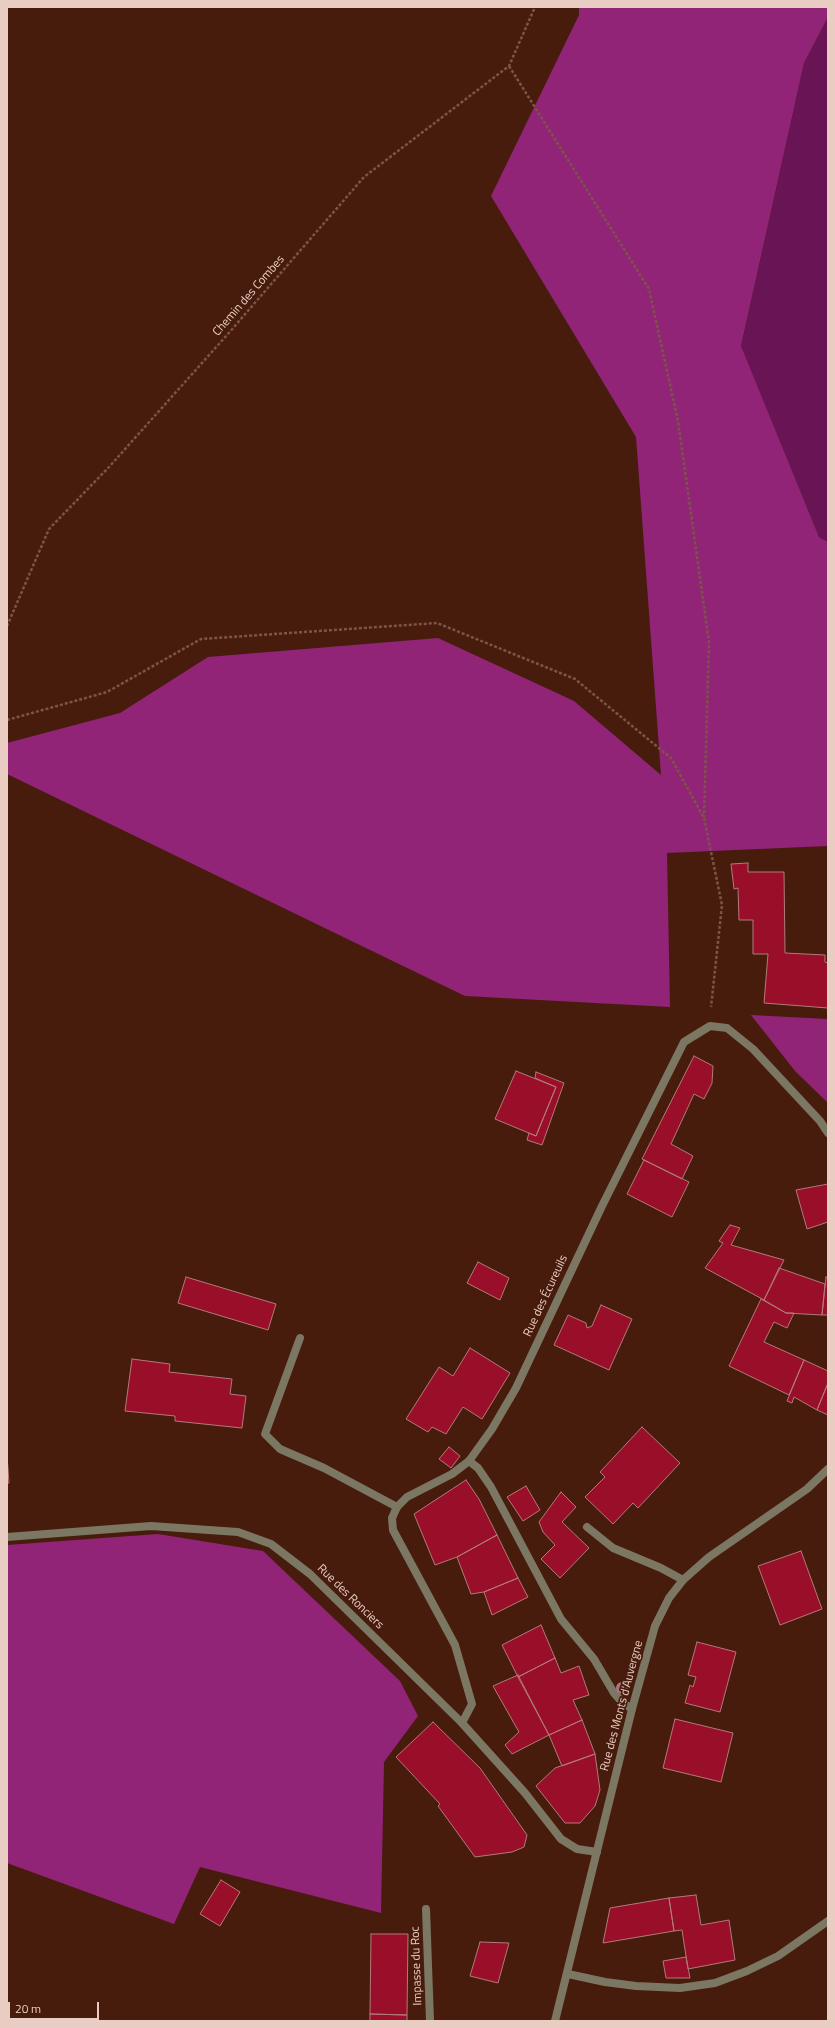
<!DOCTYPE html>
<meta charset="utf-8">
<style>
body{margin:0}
#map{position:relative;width:835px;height:2028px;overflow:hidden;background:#471c0d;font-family:"Titillium Web",sans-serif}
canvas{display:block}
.frame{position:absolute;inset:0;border:8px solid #e9ccc2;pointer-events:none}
.scale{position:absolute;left:8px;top:2002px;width:91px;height:18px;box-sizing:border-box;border:2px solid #e9ccc2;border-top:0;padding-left:5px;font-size:12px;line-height:14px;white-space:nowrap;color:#e9ccc2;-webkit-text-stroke:3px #471c0d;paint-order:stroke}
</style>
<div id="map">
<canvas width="835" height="2028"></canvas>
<div class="frame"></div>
<div class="scale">20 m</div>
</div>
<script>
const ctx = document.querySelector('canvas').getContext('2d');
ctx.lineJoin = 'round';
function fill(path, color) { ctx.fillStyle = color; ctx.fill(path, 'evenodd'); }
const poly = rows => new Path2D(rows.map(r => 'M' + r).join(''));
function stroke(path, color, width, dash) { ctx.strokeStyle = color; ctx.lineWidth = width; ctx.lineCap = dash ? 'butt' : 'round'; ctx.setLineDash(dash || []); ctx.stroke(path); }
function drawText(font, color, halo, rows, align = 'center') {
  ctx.font = font + ' "Titillium Web",sans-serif'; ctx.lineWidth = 3.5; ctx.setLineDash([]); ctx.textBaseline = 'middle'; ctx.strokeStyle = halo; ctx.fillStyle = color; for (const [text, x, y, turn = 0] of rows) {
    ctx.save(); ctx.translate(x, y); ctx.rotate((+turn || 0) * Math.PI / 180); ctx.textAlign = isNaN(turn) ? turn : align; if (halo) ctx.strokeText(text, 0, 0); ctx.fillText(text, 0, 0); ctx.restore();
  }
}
fill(poly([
 [828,17,828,542,819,537,741,347,804,63]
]), '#691555');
fill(poly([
 [579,7,828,7,828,17,804,63,741,346,819,537,828,542,828,846,667,853,670,1007,465,996,7,774,7,743,120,713,208,657,438,638,574,701,661,775,636,437,491,196,579,15],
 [751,1015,828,1019,828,1103,795,1071],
 [158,1534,263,1551,400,1681,418,1716,384,1762,381,1913,200,1867,174,1924,7,1863,7,1545]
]), '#912476');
const building = poly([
 [748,863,748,872,784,872,785,953,825,955,825,962,828,963,828,1008,764,1003,768,954,753,954,753,920,739,920,738,888,734,889,731,864,748,863],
 [694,1056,713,1066,712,1083,704,1099,694,1094,671,1144,693,1156,682,1179,642,1159,694,1056],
 [516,1071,556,1087,536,1136,495,1119,516,1071],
 [536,1072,564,1083,542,1145,527,1140,529,1133,536,1136,556,1087,535,1078,536,1072],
 [644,1160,689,1182,672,1217,627,1194,644,1160],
 [828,1184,828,1222,807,1229,796,1190,828,1184],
 [730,1225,740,1228,731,1245,784,1260,764,1300,705,1268,723,1243,719,1241,730,1225],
 [478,1262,509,1278,500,1300,467,1283,478,1262],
 [779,1268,825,1284,822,1315,786,1313,764,1300,779,1268],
 [186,1277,276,1304,268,1330,178,1303,186,1277],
 [826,1277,828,1277,828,1315,822,1315,826,1277],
 [761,1299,786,1313,794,1313,787,1328,774,1322,764,1342,804,1360,789,1395,729,1366,761,1299],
 [601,1305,632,1319,609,1370,554,1345,568,1315,586,1323,587,1328,592,1326,601,1305],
 [470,1348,510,1373,482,1419,463,1407,446,1434,432,1427,428,1432,406,1419,439,1367,453,1376,470,1348],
 [132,1359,170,1364,169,1372,232,1379,230,1394,246,1396,242,1428,175,1421,175,1416,125,1411,132,1359],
 [804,1360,828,1371,828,1383,817,1410,794,1397,792,1403,787,1401,804,1360],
 [828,1383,828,1415,817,1410,828,1383],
 [642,1427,680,1463,638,1508,633,1503,613,1524,585,1497,605,1477,600,1472,642,1427],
 [449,1447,460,1456,451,1468,439,1459,449,1447],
 [7,1455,9,1483,7,1484,7,1455],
 [466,1480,479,1499,497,1535,457,1557,435,1565,414,1514,466,1480],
 [526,1486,540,1510,523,1521,507,1497,526,1486],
 [561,1492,576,1507,562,1522,589,1548,560,1578,541,1559,555,1545,543,1532,539,1522,561,1492],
 [497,1535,518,1578,484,1592,471,1594,457,1557,497,1535],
 [801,1551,822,1609,780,1625,758,1566,801,1551],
 [518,1578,528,1597,492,1615,484,1592,518,1578],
 [541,1625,555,1658,518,1677,502,1645,541,1625],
 [697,1642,736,1652,720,1712,685,1703,690,1685,693,1687,696,1677,688,1675,697,1642],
 [555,1658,561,1673,579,1666,589,1695,573,1700,582,1720,549,1735,518,1677,555,1658],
 [518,1675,549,1735,512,1754,505,1745,519,1732,493,1686,518,1675],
 [675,1719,733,1733,721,1782,663,1768,675,1719],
 [582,1720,595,1754,562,1766,549,1735,582,1720],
 [433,1722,480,1768,527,1835,524,1847,512,1852,475,1857,438,1806,440,1804,396,1757,433,1722],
 [595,1754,600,1790,595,1806,580,1823,565,1823,536,1786,555,1768,595,1754],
 [221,1880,240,1892,220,1926,200,1914,221,1880],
 [696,1895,701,1925,729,1920,735,1960,688,1969,682,1930,674,1931,669,1898,696,1895],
 [669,1898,674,1931,603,1943,610,1908,669,1898],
 [371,1934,408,1934,407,2015,370,2014,371,1934],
 [480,1942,509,1943,498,1983,470,1976,480,1942],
 [686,1957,690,1978,666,1978,663,1961,686,1957],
 [370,2014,407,2015,407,2021,370,2021,370,2014]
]);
fill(building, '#990e29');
stroke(building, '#b27a79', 1);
stroke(poly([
 [509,66,649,289,678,421,709,642,704,817],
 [7,626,49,529,109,467,227,335,364,177,509,66,535,7],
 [7,720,107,692,201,639,437,623,575,679,671,758,704,818,722,905,711,1007]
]), '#7c5548', 2.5, [3, 2]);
stroke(poly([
 [300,1338,265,1434,280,1449,324,1468,397,1507],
 [469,1461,478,1468,491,1487,561,1619,594,1659,614,1693,622,1702,632,1709],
 [587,1527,613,1548,661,1568,683,1580]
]), '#7b7762', 8);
stroke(poly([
 [7,1537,151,1526,238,1532,271,1544,310,1574,462,1723,525,1793,561,1839,577,1849,597,1852],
 [462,1723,472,1704,455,1645,393,1530,392,1518,397,1507,407,1497,452,1474,469,1461,492,1429,516,1388,602,1206,684,1042,710,1026,727,1028,753,1049,820,1121,828,1133],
 [426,1909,430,2021],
 [568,1974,605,1982,636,1986,680,1988,715,1983,747,1971,778,1956,828,1921]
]), '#7b7762', 8);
stroke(poly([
 [555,2021,632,1709,655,1626,669,1598,683,1580,709,1557,807,1489,828,1469]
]), '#7b7762', 8);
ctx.fillStyle = '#aa7885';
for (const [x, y] of [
 [622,1688]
]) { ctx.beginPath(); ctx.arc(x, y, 6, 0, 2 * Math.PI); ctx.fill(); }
drawText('12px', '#e9ccc2', '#471c0d', [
 ["Chemin des Combes",249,296,-49],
 ["Rue des Écureuils",546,1296,-65],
 ["Rue des Ronciers",350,1597,44],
 ["Rue des Monts d'Auvergne",622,1706,-75],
 ["Impasse du Roc",417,1966,-92]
]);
</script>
